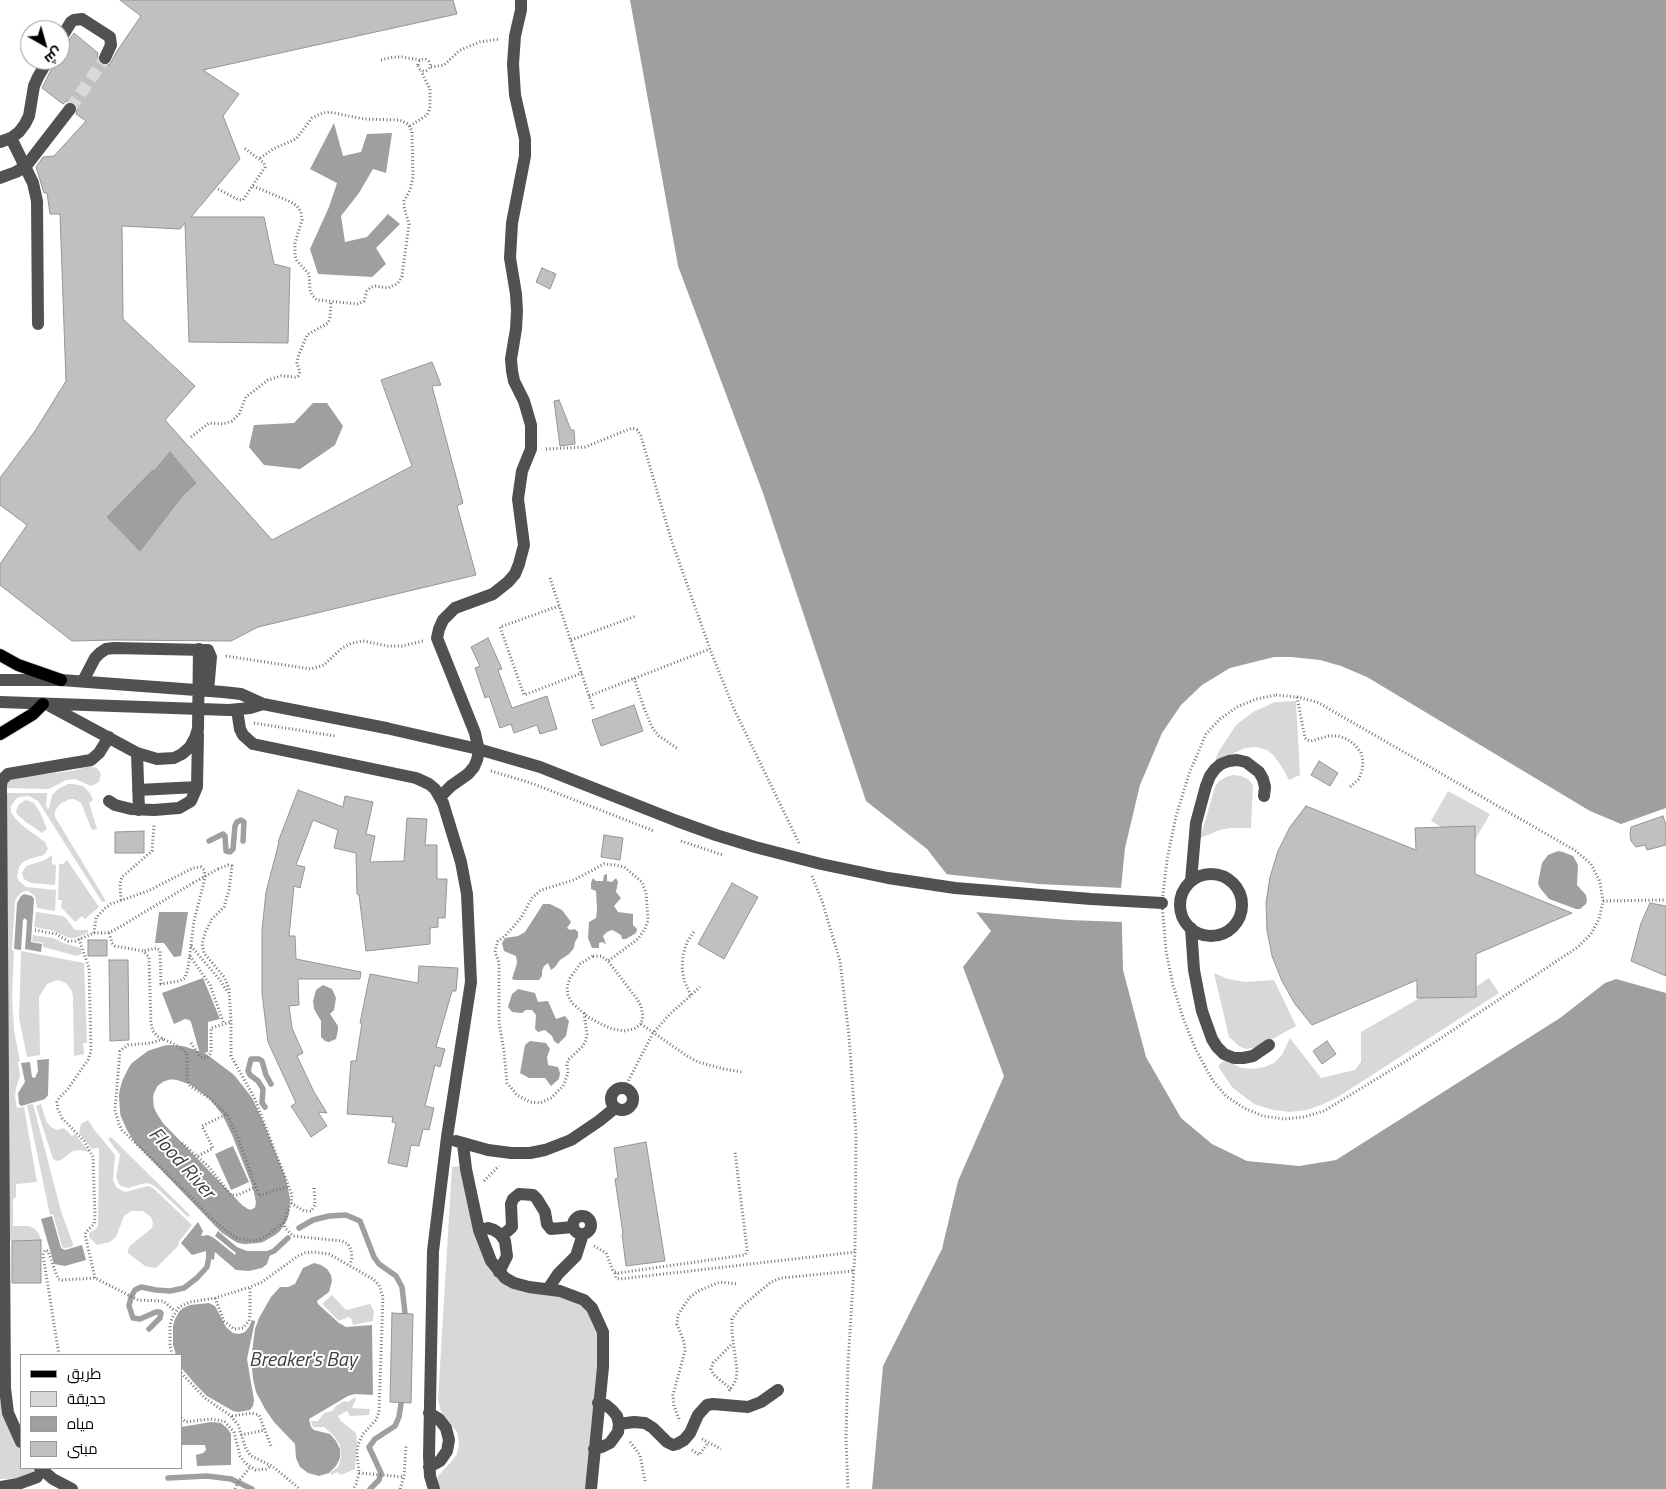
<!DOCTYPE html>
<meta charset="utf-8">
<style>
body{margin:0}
#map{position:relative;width:1666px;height:1489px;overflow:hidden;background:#fff;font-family:"Titillium Web",Cairo,sans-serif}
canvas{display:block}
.legend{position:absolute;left:20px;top:1354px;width:162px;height:115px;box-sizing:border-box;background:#fff;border:1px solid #999;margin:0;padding:6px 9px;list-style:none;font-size:15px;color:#000}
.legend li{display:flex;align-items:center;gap:10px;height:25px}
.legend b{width:25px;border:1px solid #999}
.north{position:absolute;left:20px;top:20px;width:50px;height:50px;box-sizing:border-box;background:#fff;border:1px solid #999;border-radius:50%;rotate:142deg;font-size:14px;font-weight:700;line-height:20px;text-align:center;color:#000}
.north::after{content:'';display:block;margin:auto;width:18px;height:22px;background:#000;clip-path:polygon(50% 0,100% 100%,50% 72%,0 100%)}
</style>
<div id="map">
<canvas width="1666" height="1489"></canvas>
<ul class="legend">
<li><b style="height:6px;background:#000"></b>طريق</li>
<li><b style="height:14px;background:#d8d8d8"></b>حديقة</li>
<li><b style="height:14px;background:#9f9f9f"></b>مياه</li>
<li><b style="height:14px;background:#c0c0c0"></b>مبنى</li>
</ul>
<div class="north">ش</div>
</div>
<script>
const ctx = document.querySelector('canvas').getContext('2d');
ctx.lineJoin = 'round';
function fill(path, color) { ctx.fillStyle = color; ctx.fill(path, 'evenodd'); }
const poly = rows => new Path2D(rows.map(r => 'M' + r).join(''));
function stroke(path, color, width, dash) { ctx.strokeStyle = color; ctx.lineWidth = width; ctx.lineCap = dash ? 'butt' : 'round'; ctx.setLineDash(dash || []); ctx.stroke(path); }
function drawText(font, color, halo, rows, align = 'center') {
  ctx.font = font + ' "Titillium Web",sans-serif'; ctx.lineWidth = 4; ctx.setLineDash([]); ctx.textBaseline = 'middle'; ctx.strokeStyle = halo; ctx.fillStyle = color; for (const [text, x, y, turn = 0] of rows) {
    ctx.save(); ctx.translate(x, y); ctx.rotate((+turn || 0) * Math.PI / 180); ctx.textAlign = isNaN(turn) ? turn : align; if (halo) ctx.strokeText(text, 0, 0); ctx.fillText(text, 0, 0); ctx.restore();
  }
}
fill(poly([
 [1296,701,1300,775,1289,780,1282,767,1274,756,1267,750,1256,747,1245,748,1234,753,1212,768,1219,751,1236,725,1253,712,1275,702],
 [90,766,97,768,101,774,99,782,91,786,75,779,66,780,49,789,4,788,11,778,72,771],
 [1233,775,1241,776,1248,779,1253,785,1251,828,1230,828,1220,830,1200,838,1215,787,1219,781,1226,777],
 [68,784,73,784,83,786,90,793,93,800,89,803,97,829,92,830,81,803,74,799,70,799,60,804,55,811,55,817,106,901,102,902,38,801,29,796,19,797,16,799,11,806,11,812,14,817,23,826,45,842,48,849,44,855,29,859,23,862,19,867,17,877,19,881,26,887,56,890,55,911,37,908,35,896,28,891,22,892,17,897,15,902,12,950,14,951,12,998,14,1030,20,1061,18,1062,20,1076,16,1088,15,1097,17,1108,24,1107,37,1182,16,1184,16,1197,13,1199,13,1226,29,1226,35,1229,39,1234,41,1240,6,1241,3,793,47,793,46,806,48,809,49,808,52,795,58,789],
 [1448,791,1490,814,1472,845,1431,821],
 [26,800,34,803,40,812,47,829,42,833,26,822,17,814,16,811,19,804],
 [52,855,52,864,56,865,55,885,31,883,24,879,22,873,26,866,45,860],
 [67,860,99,907,85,919,82,916,75,922,61,907,62,900,58,900,59,864,63,864],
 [36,912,63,916,66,918,75,930,88,930,88,933,75,938,69,938,51,930,34,927],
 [33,935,53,938,63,943,81,948,82,954,77,956,43,947,43,943,32,941],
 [21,951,84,963,87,1043,83,1043,84,1054,74,1056,73,998,72,991,66,983,58,980,47,984,39,997,40,1055,27,1057,19,1018],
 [1214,973,1228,979,1245,982,1274,980,1296,1026,1258,1047,1246,1049,1239,1046,1229,1037],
 [1461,974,1471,990,1489,978,1499,993,1338,1097,1321,1105,1307,1110,1290,1112,1273,1110,1254,1104,1232,1087,1218,1066,1225,1060,1242,1068,1253,1069,1264,1067,1274,1063,1282,1055,1290,1038,1321,1078,1355,1070,1361,1062,1361,1032],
 [33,1104,61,1211,73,1244,72,1247,65,1248,62,1247,53,1214,50,1215,27,1105],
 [41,1104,46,1121,51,1127,57,1130,64,1128,72,1136,75,1134,89,1152,80,1150,73,1151,61,1160,58,1161,53,1159,36,1106],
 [88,1120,93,1128,115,1155,113,1180,116,1187,125,1192,148,1186,153,1188,192,1225,178,1243,179,1245,156,1268,145,1266,128,1253,128,1249,131,1245,152,1228,153,1223,151,1217,143,1211,131,1211,124,1216,116,1237,110,1242,97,1245,89,1237,89,1233,96,1229,98,1225,99,1149,97,1148,92,1149,79,1133,81,1124],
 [111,1137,190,1215,188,1217,157,1188,151,1184,145,1183,128,1188,121,1186,119,1184,116,1177,120,1155,108,1139],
 [461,1166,495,1276,573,1299,589,1311,600,1342,588,1459,586,1489,440,1489,437,1483,438,1476,451,1462,457,1454,459,1443,457,1432,441,1411,438,1400,452,1167],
 [332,1295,346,1310,370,1304,374,1311,373,1321,353,1325,351,1318,348,1317,339,1321,322,1304],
 [0,1312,1,1388,21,1447,21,1468,37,1468,38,1470,18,1478,7,1479,0,1479],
 [355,1397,356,1399,352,1408,370,1409,369,1415,350,1416,347,1411,338,1416,341,1421,356,1433,357,1442,355,1469,341,1475,337,1472,332,1475,330,1473,338,1467,341,1458,340,1445,333,1435,324,1427,313,1427,311,1421,318,1421,324,1413,332,1411,336,1406,344,1401,348,1402]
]), '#d8d8d8');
fill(poly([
 [630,0,1666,0,1666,808,1621,824,1590,811,1367,677,1341,666,1320,660,1291,657,1274,657,1230,668,1202,685,1181,705,1162,733,1140,785,1125,848,1121,888,1123,970,1146,1057,1181,1118,1212,1144,1247,1161,1299,1166,1336,1160,1560,1018,1605,983,1616,979,1666,993,1666,1489,872,1489,883,1366,942,1249,958,1181,1004,1076,963,967,991,931,927,849,866,801,763,493,678,266],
 [334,123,343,156,361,152,367,134,392,133,386,173,373,169,359,193,341,216,345,242,367,237,388,214,400,224,376,248,386,264,372,277,318,274,310,249,329,207,337,183,310,169],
 [313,403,327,403,343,426,335,445,300,469,264,465,249,447,254,425,294,423],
 [170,452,196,483,140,551,107,517,146,462,154,471],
 [1558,851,1563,852,1573,856,1578,865,1577,885,1586,895,1587,900,1586,904,1580,909,1576,909,1549,899,1540,888,1538,883,1542,863,1548,855],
 [607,874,607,881,612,882,616,878,618,882,616,892,621,898,614,906,618,912,633,914,633,925,637,929,636,933,626,939,622,939,621,935,616,932,612,930,607,932,603,936,606,944,602,942,599,943,599,948,592,948,588,938,589,922,596,918,597,910,596,891,591,889,591,883,593,878,596,881,603,881,604,875],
 [24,894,32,896,34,899,31,942,42,944,41,952,25,949,27,921,25,918,23,920,21,950,14,949,17,903,21,896],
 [543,904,550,904,562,910,571,922,567,928,570,930,575,929,578,932,578,937,575,942,574,948,569,954,560,960,555,967,551,970,548,963,544,966,542,971,542,976,539,980,515,980,512,979,517,963,516,956,504,951,502,943,505,938,518,936,525,932],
 [159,912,188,912,181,956,174,957,164,943,155,943],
 [203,978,220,1019,208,1022,208,1052,200,1054,191,1022,189,1020,185,1019,174,1024,162,993],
 [323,985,332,989,336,998,334,1010,330,1014,338,1026,338,1030,336,1039,329,1042,325,1041,321,1037,321,1021,314,1009,313,1001,316,990],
 [518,989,535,993,538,1002,548,1001,556,1019,565,1016,569,1021,566,1036,558,1044,554,1041,552,1036,545,1030,538,1032,535,1029,536,1015,532,1010,526,1010,522,1013,512,1012,508,1007,512,994],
 [530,1041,546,1043,550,1049,547,1057,548,1065,558,1067,560,1073,559,1079,551,1086,545,1078,529,1078,520,1073,525,1045],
 [49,1059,48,1095,45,1099,42,1100,21,1106,19,1104,18,1093,25,1082,21,1063,30,1062,32,1077,35,1078,38,1071,37,1060],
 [233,1146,249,1182,231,1190,215,1154],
 [52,1216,61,1248,65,1250,82,1245,86,1260,65,1266,54,1264,41,1219],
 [198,1222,203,1231,201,1236,208,1235,214,1238,235,1255,236,1253,215,1236,218,1231,237,1247,247,1251,269,1251,270,1255,267,1264,262,1268,249,1271,236,1270,215,1252,214,1260,206,1257,206,1251,192,1255,181,1243],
 [314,1263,321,1265,327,1269,331,1275,332,1281,329,1292,317,1301,318,1304,339,1323,346,1327,372,1325,373,1395,355,1394,348,1396,309,1419,311,1427,314,1430,330,1434,336,1441,340,1449,340,1458,336,1466,329,1473,319,1476,308,1473,300,1467,296,1458,295,1444,274,1422,265,1409,256,1392,253,1379,251,1359,255,1329,259,1318,271,1297,280,1287,288,1287,295,1284,303,1268],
 [209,1303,215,1306,226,1327,233,1333,239,1334,245,1332,249,1327,252,1320,255,1321,247,1359,254,1400,253,1406,250,1410,238,1412,233,1411,207,1396,197,1386,183,1370,181,1367,181,1355,176,1355,173,1345,173,1326,175,1319,179,1312,183,1308,190,1305],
 [211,1422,221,1423,227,1428,231,1434,231,1465,197,1466,196,1455,203,1453,206,1450,205,1445,181,1445,181,1427]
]), '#9f9f9f');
fill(poly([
 [944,874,1039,884,1123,888,1124,922,1068,920,974,912]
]), '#fff');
stroke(poly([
 [209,841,223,834,225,836,226,851,230,852,233,849,235,826,237,822,241,820,244,822,243,841],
 [265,1107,262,1103,263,1089,258,1081,250,1075,248,1071,251,1059,259,1059,262,1061,266,1075,271,1084],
 [299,1228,313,1220,329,1216,346,1215,360,1221,374,1257,379,1264,396,1276,402,1287,405,1313],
 [262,1256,274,1251,288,1238],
 [149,1329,160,1318,161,1313,160,1312,156,1312,140,1319,133,1318,129,1306,131,1297,135,1290,141,1287,156,1290,170,1291,184,1288,197,1278,207,1267,210,1252],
 [168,1478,207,1476,231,1479,252,1489],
 [370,1489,379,1480,381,1473,369,1447,375,1439,395,1426,399,1417,401,1404]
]), '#9f9f9f', 5.5);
stroke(poly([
 [169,1062,180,1063,198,1069,222,1087,237,1106,248,1129,269,1182,273,1200,272,1212,267,1220,257,1226,244,1227,232,1219,149,1133,142,1122,137,1111,136,1096,138,1087,144,1075,156,1066,169,1062]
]), '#9f9f9f', 34);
const building = poly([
 [120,0,453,0,457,14,203,70,239,94,223,116,240,159,191,217,264,217,274,264,290,268,288,343,189,342,185,223,180,229,122,226,123,319,195,386,165,420,272,540,412,466,381,380,432,362,441,385,432,386,463,503,457,506,476,575,258,627,231,641,114,640,72,641,0,585,0,564,27,525,0,505,0,478,35,431,66,381,60,214,50,214,47,193,44,193,36,167,43,157,54,156,86,121,76,114,78,106,75,102,67,101,63,104,42,88,56,60,60,60,60,53,74,33,98,53,97,58,99,63,105,66,110,64,117,51,141,16,120,0],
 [170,452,196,483,182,496,140,551,107,517,153,470,154,471,170,452],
 [542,268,556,274,550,289,536,282,542,268],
 [559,400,571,430,574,430,575,444,560,446,554,401,559,400],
 [488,638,502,669,498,670,512,708,547,696,557,729,540,734,537,725,514,733,511,724,500,728,489,696,485,698,475,668,480,666,471,647,488,638],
 [634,705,643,731,601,746,592,720,634,705],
 [1319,761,1338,773,1330,786,1311,775,1319,761],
 [298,790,343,807,345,796,373,802,366,834,375,836,370,862,404,861,407,818,427,819,425,845,437,845,437,879,447,879,445,918,438,918,438,927,430,928,430,944,366,951,359,895,357,894,356,853,334,848,338,830,313,820,296,865,305,867,300,888,294,886,289,936,295,936,296,959,361,972,360,979,298,979,299,1005,289,1006,292,1028,303,1053,297,1056,314,1092,327,1113,318,1112,327,1126,311,1137,291,1106,296,1103,268,1042,262,993,262,930,266,892,279,842,278,842,298,790],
 [1306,806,1416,850,1415,828,1475,826,1475,874,1572,913,1476,954,1476,997,1417,998,1417,980,1312,1025,1295,1004,1282,981,1272,956,1267,930,1266,903,1270,877,1278,851,1290,827,1306,806],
 [1663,816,1666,825,1666,845,1647,850,1645,845,1636,847,1631,841,1630,834,1631,827,1663,816],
 [144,831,144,853,115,853,115,832,144,831],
 [604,835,623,838,620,860,601,857,604,835],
 [732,883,758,897,724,959,698,944,732,883],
 [1650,903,1666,906,1666,976,1631,961,1641,923,1650,903],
 [88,940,107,940,107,956,88,956,88,940],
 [109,960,128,960,129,1040,110,1041,109,960],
 [419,966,458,968,456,991,452,991,436,1047,445,1049,440,1067,435,1065,425,1106,434,1108,429,1130,423,1129,419,1146,411,1145,407,1167,388,1163,396,1123,392,1122,393,1117,347,1114,351,1061,356,1061,362,1023,360,1023,370,974,418,983,419,966],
 [1327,1041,1336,1054,1322,1064,1313,1051,1327,1041],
 [646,1142,665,1261,626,1266,622,1234,623,1234,615,1179,618,1178,614,1148,646,1142],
 [41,1240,41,1283,12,1283,12,1241,41,1240],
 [392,1313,413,1314,411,1403,390,1402,392,1313]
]);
fill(building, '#c0c0c0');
stroke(building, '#959595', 1);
stroke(poly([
 [70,109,105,58]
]), '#d9d9d9', 12, [12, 6]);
const major = poly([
 [0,655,18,665,61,680],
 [0,734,33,714,43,704]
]);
stroke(major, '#dbdbdb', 14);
stroke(poly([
 '418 65a6 6 0 1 1 12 0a6 6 0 1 1-12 0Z',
 [381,60,393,57,402,57,421,60],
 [431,67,444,65,459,51,465,48,480,42,500,39],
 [410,126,427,115,430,108,430,89,421,71],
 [253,186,291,202,297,206,301,212,302,220,295,243,295,256,297,261,309,274,310,290,312,295,317,300,358,304,364,301,367,291,371,287,376,286,388,288,397,284,400,280,402,276,409,224,404,207,404,201,410,190,413,177,412,131,408,124,400,120,364,119,329,112,323,113,312,118,296,139,273,149,259,159],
 [218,189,239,200,243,200,265,167,264,163,243,147],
 [191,437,209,423,223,424,232,421,239,414,246,397,268,380,281,376,295,377,298,376,300,372,297,363,298,357,307,335,328,323,330,319,331,302],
 [546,449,585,447,632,428,637,430,641,436,671,539,710,649,734,709,799,843],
 [550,578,594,711],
 [559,606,500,627,524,695,582,673],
 [571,640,636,616],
 [226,656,311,669,324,665,342,648,352,643,363,641,388,646,402,646,423,641],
 [634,678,644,708,653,729,659,736,678,749],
 [1276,695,1297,697,1317,702,1576,851,1591,864,1600,882,1603,901,1599,919,1591,934,1578,947,1414,1056,1324,1111,1304,1117,1284,1119,1263,1116,1244,1108,1226,1096,1213,1081,1196,1050,1183,1018,1173,985,1166,951,1162,903,1167,860,1176,816,1189,774,1206,734,1220,719,1237,707,1256,699,1276,695],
 [589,696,710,649],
 [1297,697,1305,738,1307,740,1311,741,1329,736,1338,736,1347,739,1355,745,1361,753,1363,761,1362,770,1359,779,1349,788],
 [254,723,335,736],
 [218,869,228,865,232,866,229,890,224,907,212,919,205,933,202,944,204,953,224,977,229,988,231,1022,231,1056,254,1097,292,1195,291,1203,284,1222,285,1228,293,1236,342,1241,348,1244,351,1250,352,1258,350,1265],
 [812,876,822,901,840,961,849,1036,856,1133,855,1252,848,1363,846,1438,848,1489],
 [121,900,120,884,122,877,152,851,154,825],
 [1603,901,1666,900],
 [35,930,56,934,68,941,75,941,94,933,96,918,104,909,111,904,148,891,193,868,201,867,204,870,205,878,194,921,188,968,185,978,180,981,161,984,160,951,157,948,143,951],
 [94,933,106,933,113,931,193,883],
 [109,933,112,943,115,946,143,951,149,957,151,1024,153,1031,157,1036,176,1045,187,1053,187,1080,190,1086,209,1098,227,1114,238,1138,259,1196,289,1186],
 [79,939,89,968,91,1051,88,1060,67,1090,59,1098,57,1102,58,1109,62,1118,84,1141,93,1157,95,1217,94,1224,86,1232,85,1235,95,1278],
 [191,946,220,980,228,993],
 [190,956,210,985,224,1024],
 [593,956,601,956,608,961,637,999,641,1006,643,1016,641,1024,634,1029,624,1031,612,1029,601,1024,588,1017,572,1003,568,995,567,987,570,978,580,964,593,956],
 [691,995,685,983,682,969,683,955,687,942,695,930],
 [584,1013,587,1034,586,1040,583,1046,568,1060,567,1065,568,1073,563,1086,551,1098,540,1103,530,1102,517,1095,507,1083,504,1052,499,1022,499,963,495,952,496,947,498,941,505,936,521,918,532,898,541,890,574,880,604,864,615,865,624,867,642,882,646,893,648,920,645,929,638,939,608,961],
 [641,1024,687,1056,698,1062,724,1069,742,1072],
 [163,1039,151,1043,128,1045,120,1051,115,1110,119,1124,122,1130,185,1191,214,1221,236,1238,252,1241,261,1239,268,1235,284,1222],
 [191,1043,200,1057,207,1058,211,1053,211,1028,231,1022],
 [625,1087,653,1033,670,1014,700,987],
 [182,1143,209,1167,231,1195,238,1195,255,1187],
 [198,1156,213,1148,202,1126,227,1114],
 [484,1181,499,1166],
 [291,1203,304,1211,311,1211,315,1205,314,1186],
 [594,1246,606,1253,613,1271,618,1273,745,1255,747,1252,747,1249,735,1152],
 [615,1273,616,1278,620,1279,855,1252],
 [215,1298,224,1321,234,1329,243,1328,249,1321,250,1315,250,1287],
 [59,1355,43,1255,45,1250,48,1251,58,1279,62,1280,95,1278,138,1300,163,1301,175,1311],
 [172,1355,170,1345,170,1326,172,1318,179,1307,190,1302,215,1298,250,1287,262,1282,298,1256,305,1253,313,1252,329,1254,373,1279,379,1285,383,1297,379,1412,376,1420,363,1434,358,1445,357,1453,359,1473,356,1484,353,1489],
 [181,1373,205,1398,231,1416,238,1425,246,1449,251,1456,272,1466,300,1489],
 [731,1389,713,1374,711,1369,713,1363,732,1344],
 [729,1391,736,1380,737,1370,732,1333,732,1319,741,1307,771,1282,781,1278,853,1271],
 [232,1416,252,1413,259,1415,271,1446],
 [181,1418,186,1422,210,1419,224,1421,234,1432,240,1456,245,1463,256,1470,266,1469,271,1466],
 [679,1419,674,1406,673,1395,685,1351,684,1342,677,1324,678,1315,689,1298,698,1291,720,1282,738,1284],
 [241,1435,265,1430],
 [702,1439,721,1449],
 [630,1442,640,1455,645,1481],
 [692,1450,699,1455,708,1443],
 [359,1473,404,1477],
 [235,1489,239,1481,250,1467],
 [400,1489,404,1477,406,1446]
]), '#737373', 3, [1, 2.5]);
stroke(poly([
 [60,40,71,22,74,20,82,19,110,37,111,45,105,58],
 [11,138,33,183,37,201,38,324],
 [0,142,11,138,19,132,25,124,29,116,34,86,38,77,48,60],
 [0,178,16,172,26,166,70,109],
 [0,680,61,680,223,692,241,694,263,704,386,728],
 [83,681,95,658,100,653,106,649,114,648,205,650,208,650,211,657,208,691],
 [0,702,229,710,250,708,263,704],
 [50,706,137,753,157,759,174,758,182,754,190,747,195,738,198,729,199,649],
 [237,710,240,729,243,735,253,744,416,778,429,784,435,789,443,803,461,862,467,894,471,982,447,1137,433,1251,429,1456,430,1476,434,1489],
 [137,753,139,810],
 [138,790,197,787],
 [440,797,451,786,468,774,474,767,477,760,479,751,475,733,437,638,439,629,443,620,455,608,493,594,508,582,515,574,519,564,524,545,518,499,522,471,531,449,531,425,524,401,514,381,512,371,511,359,516,329,517,311,516,294,510,258,512,223,525,156,525,139,515,95,513,64,515,36,521,10,521,0],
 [109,801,115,805,131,809,154,810,179,808,191,801,197,787,198,734],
 '1180 905a31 31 0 1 1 62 0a31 31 0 1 1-62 0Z',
 [1191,881,1196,823,1206,786,1210,776,1215,769,1221,764,1229,761,1237,760,1246,762,1259,772,1263,779,1265,787,1264,796],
 [1191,928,1194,970,1198,991,1202,1011,1212,1039,1217,1047,1224,1054,1234,1058,1243,1058,1253,1056,1269,1045],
 '611 1099a11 11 0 1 1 22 0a11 11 0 1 1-22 0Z',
 [456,1141,488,1150,511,1153,530,1153,545,1150,571,1140,599,1121,615,1108],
 [463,1144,466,1169,479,1230,491,1261,505,1278,514,1283,529,1287,560,1291,584,1300,592,1308,603,1332,603,1367,591,1489],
 '573 1225a9 9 0 1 1 18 0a9 9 0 1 1-18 0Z',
 [479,1230,488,1228,494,1230,500,1234,505,1241,507,1256,499,1272],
 [502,1236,512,1227,511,1204,513,1199,519,1194,533,1195,537,1199,545,1212,547,1224,551,1229,573,1227],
 [548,1289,558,1274,576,1256,583,1234],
 [429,1413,439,1419,446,1428,449,1440,447,1451,440,1461,429,1467],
 [619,1424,634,1422,645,1423,653,1428,667,1442,673,1445,677,1444,684,1440,690,1433,698,1415,707,1405,713,1404,748,1407,761,1402,778,1390],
 [21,1442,8,1413,5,1388,1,785,2,780,8,774,91,760,99,753,109,737],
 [594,1449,602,1447,610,1443,618,1432,619,1424,617,1416,612,1410,606,1405,598,1403],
 [40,1468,53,1479,72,1489],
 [0,1487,18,1484,37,1477]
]), '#515151', 12);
stroke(major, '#000', 12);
stroke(poly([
 [491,771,531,783,654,831],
 [681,841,723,855],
 [193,883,218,869]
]), '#737373', 3, [1, 2.5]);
stroke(poly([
 [386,728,478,749,540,767,677,821,716,835,755,847,821,864,888,878,955,888,1091,899,1162,903]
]), '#515151', 12);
drawText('italic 20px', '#404040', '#fff', [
 ["Flood River",181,1164,48],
 ["Breaker's Bay",303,1361]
]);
</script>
